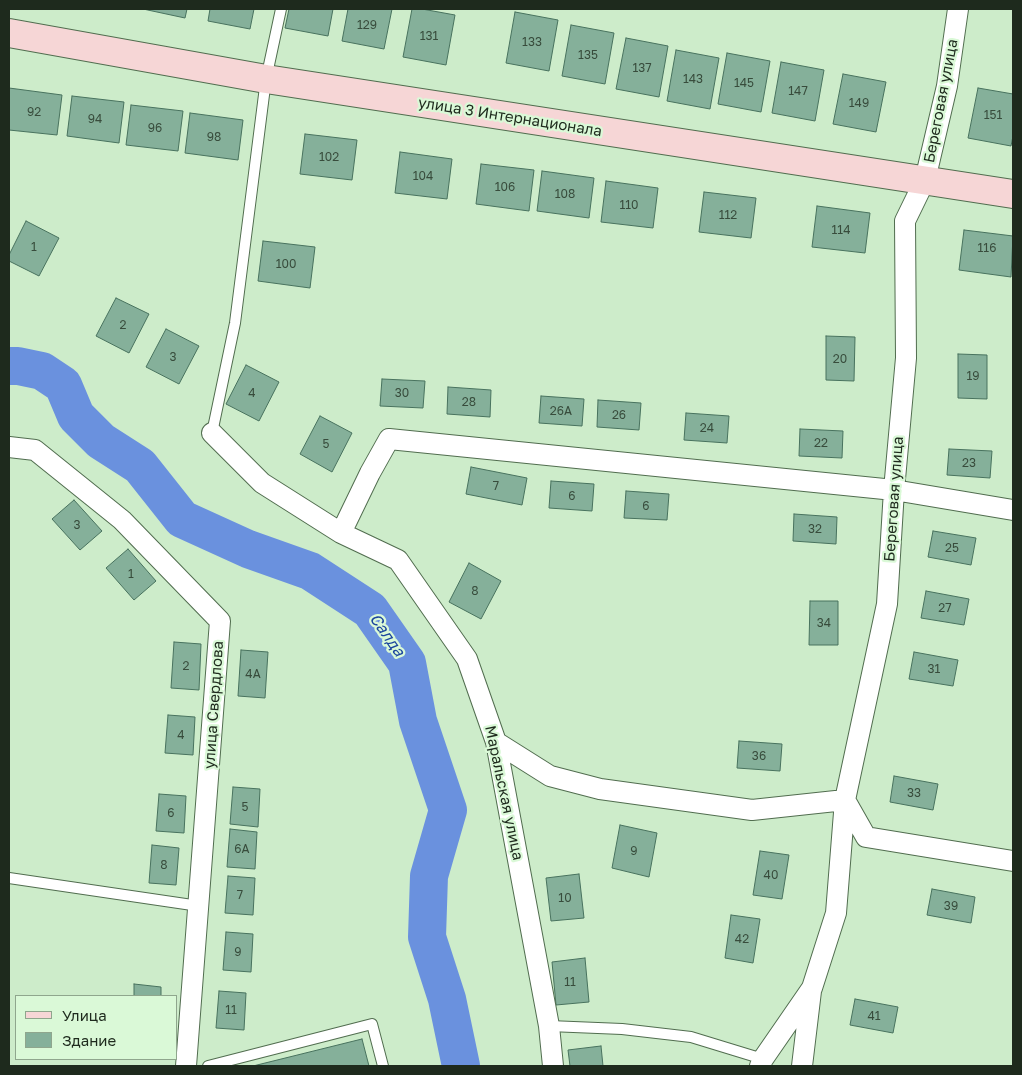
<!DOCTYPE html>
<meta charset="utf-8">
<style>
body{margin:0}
#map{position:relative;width:1022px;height:1075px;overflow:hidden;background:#cdecca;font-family:"Golos Text",sans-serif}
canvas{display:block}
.frame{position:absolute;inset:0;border:10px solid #1e2a1d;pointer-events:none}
.legend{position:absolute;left:15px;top:995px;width:162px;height:65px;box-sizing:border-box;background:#daf9d7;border:1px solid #8fa68d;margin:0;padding:6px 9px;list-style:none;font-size:15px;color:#1e2a1d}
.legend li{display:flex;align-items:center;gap:10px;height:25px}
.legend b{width:25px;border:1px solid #8fa68d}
</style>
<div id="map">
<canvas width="1022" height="1075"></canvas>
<div class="frame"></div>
<ul class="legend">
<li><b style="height:6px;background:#f6d6d6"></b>Улица</li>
<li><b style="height:14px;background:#85b09a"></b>Здание</li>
</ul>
</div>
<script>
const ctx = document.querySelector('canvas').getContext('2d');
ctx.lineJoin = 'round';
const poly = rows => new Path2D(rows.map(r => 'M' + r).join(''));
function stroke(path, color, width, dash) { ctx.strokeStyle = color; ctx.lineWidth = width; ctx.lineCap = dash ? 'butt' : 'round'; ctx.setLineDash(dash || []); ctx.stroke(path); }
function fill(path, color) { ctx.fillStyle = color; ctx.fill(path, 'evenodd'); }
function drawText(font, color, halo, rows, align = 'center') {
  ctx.font = font + ' "Golos Text",sans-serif'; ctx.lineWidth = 4.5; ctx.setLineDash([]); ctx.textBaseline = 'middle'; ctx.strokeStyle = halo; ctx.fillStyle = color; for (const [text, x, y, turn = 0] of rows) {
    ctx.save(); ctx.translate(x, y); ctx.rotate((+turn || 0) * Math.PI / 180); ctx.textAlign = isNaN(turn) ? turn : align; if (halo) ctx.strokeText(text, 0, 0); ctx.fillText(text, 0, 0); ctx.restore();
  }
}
stroke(poly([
 [9,366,18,366,42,371,63,385,76,416,101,441,140,466,182,519,248,549,310,571,370,610,407,663,418,721,448,810,429,876,427,937,447,999,461,1066]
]), '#6a91de', 38);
const building = poly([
 [143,9,187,9,185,18,143,9],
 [210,9,254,9,250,29,208,21,210,9],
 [289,9,333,9,328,36,285,28,289,9],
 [348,9,392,9,384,49,342,41,348,9],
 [412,9,422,9,455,15,446,65,403,57,412,9],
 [515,12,558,20,549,71,506,63,515,12],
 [571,25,614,33,605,84,562,76,571,25],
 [626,38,668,46,659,97,616,89,626,38],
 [676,50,719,58,710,109,667,101,676,50],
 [727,53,770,61,761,112,718,104,727,53],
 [781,62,824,70,815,121,772,113,781,62],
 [843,74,886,82,876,132,833,124,843,74],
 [9,88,62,95,57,135,9,130,9,88],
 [978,88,1013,94,1013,136,1011,146,968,138,978,88],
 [72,96,124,102,119,143,67,136,72,96],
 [131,105,183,111,178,151,126,145,131,105],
 [190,113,243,120,238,160,185,153,190,113],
 [305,134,357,140,352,180,300,174,305,134],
 [400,152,452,159,447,199,395,193,400,152],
 [481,164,534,170,529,211,476,204,481,164],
 [542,171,594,178,589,218,537,211,542,171],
 [606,181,658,188,653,228,601,222,606,181],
 [704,192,756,198,751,238,699,232,704,192],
 [817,206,870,213,865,253,812,247,817,206],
 [26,221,59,238,39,276,9,261,9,255,26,221],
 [964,230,1013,236,1011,277,959,270,964,230],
 [263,241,315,247,310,288,258,281,263,241],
 [116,298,149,314,129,353,96,336,116,298],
 [166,329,199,346,179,384,146,367,166,329],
 [826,336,855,337,854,381,826,380,826,336],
 [958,354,987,355,987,399,958,398,958,354],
 [246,365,279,382,259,421,226,404,246,365],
 [382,379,425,381,423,408,380,406,382,379],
 [448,387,491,390,490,417,447,414,448,387],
 [541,396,584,399,582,426,539,423,541,396],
 [598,400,641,403,639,430,597,427,598,400],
 [686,413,729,416,727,443,684,440,686,413],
 [320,416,352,433,332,472,300,454,320,416],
 [800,429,843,431,842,458,799,456,800,429],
 [949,449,992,451,990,478,947,475,949,449],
 [471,467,527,478,522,505,466,494,471,467],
 [551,481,594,484,592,511,549,508,551,481],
 [626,491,669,494,667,520,624,518,626,491],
 [74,500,102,531,80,550,52,519,74,500],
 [794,514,837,517,836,544,793,541,794,514],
 [933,531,976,538,971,565,928,557,933,531],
 [128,549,156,581,134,600,106,568,128,549],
 [469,563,501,581,481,619,449,602,469,563],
 [926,591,969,599,964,625,921,618,926,591],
 [810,601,838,601,838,645,809,645,810,601],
 [174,642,201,644,199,690,171,688,174,642],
 [241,650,268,652,265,698,238,696,241,650],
 [914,652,958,660,953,686,909,679,914,652],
 [168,715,195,717,193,755,165,753,168,715],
 [739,741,782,744,780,771,737,768,739,741],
 [894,776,938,784,933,810,890,802,894,776],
 [233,787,260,789,258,827,230,824,233,787],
 [159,794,186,796,184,833,156,831,159,794],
 [620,825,657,833,649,877,612,868,620,825],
 [230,829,257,832,255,869,227,867,230,829],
 [152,845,179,848,176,885,149,883,152,845],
 [760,851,789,855,782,899,753,895,760,851],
 [579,874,584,918,551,921,546,878,579,874],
 [228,876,255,878,253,915,225,913,228,876],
 [932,889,975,897,971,923,927,915,932,889],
 [731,915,760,919,753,963,725,958,731,915],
 [226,932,253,934,251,972,223,970,226,932],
 [585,958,589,1002,556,1005,552,962,585,958],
 [134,984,161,987,161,996,134,996,134,984],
 [219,991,246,993,244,1030,216,1028,219,991],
 [855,999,898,1007,893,1033,850,1025,855,999],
 [362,1039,369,1066,253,1066,362,1039],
 [601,1046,603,1066,570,1066,568,1050,601,1046]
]);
fill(building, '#85b09a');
stroke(building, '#48725e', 1);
const service = poly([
 [212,433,235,323,266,79,281,9],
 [9,878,199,906],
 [549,1026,622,1029,691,1037,763,1059],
 [208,1066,372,1024,383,1066]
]);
const minor = poly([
 [212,433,262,483,341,533,398,560,467,659,496,742,549,1026,553,1066],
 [9,447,35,450,122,520,220,621,186,1066],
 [341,533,370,473,389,439,894,490,1013,510],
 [496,742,550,776,600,789,752,810,845,800,866,837,1013,861],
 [760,1066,763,1059,812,988,836,913,845,800,887,604,894,490,906,358,905,221,925,180,947,86,958,9],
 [802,1066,811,991]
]);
const secondary = poly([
 [9,33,266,79,1013,194]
]);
stroke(service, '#516d4f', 12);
stroke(minor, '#516d4f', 22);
stroke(secondary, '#516d4f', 30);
stroke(service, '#fff', 10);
stroke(minor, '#fff', 20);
stroke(secondary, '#f6d6d6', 28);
drawText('12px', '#384c3c', null, [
 ["129",367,25],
 ["131",429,36],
 ["133",532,42],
 ["135",588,55],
 ["137",642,68],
 ["143",693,79],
 ["145",744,83],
 ["147",798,91],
 ["149",859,103],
 ["92",34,112],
 ["151",993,115],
 ["94",95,119],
 ["96",155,128],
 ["98",214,137],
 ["102",329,157],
 ["104",423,176],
 ["106",505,187],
 ["108",565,194],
 ["110",629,205],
 ["112",728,215],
 ["114",841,230],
 ["1",34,247],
 ["116",987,248],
 ["100",286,264],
 ["2",123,325],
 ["3",173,357],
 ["20",840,359],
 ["19",973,376],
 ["4",252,393],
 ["30",402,393],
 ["28",469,402],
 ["26А",561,411],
 ["26",619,415],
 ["24",707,428],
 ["22",821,443],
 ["5",326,444],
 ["23",969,463],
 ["7",496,486],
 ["6",572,496],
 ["6",646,506],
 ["3",77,525],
 ["32",815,529],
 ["25",952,548],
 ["1",131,574],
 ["8",475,591],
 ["27",945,608],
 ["34",824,623],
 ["2",186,666],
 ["31",934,669],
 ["4А",253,674],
 ["4",181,735],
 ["36",759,756],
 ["33",914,793],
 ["5",245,807],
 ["6",171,813],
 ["6А",242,849],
 ["9",634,851],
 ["8",164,865],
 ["40",771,875],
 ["7",240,895],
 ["10",565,898],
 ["39",951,906],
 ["42",742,939],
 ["9",238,952],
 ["11",570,982],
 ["11",231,1010],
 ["41",874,1016]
]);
drawText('15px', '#1e2a1d', '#daf9d7', [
 ["Береговая улица",941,101,-79],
 ["улица 3 Интернационала",510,117,9],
 ["Береговая улица",894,499,-86],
 ["улица Свердлова",214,705,-86],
 ["Маральская улица",504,793,78]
]);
drawText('italic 16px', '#1b459d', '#daf9d7', [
 ["Салда",387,635,55]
]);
</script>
